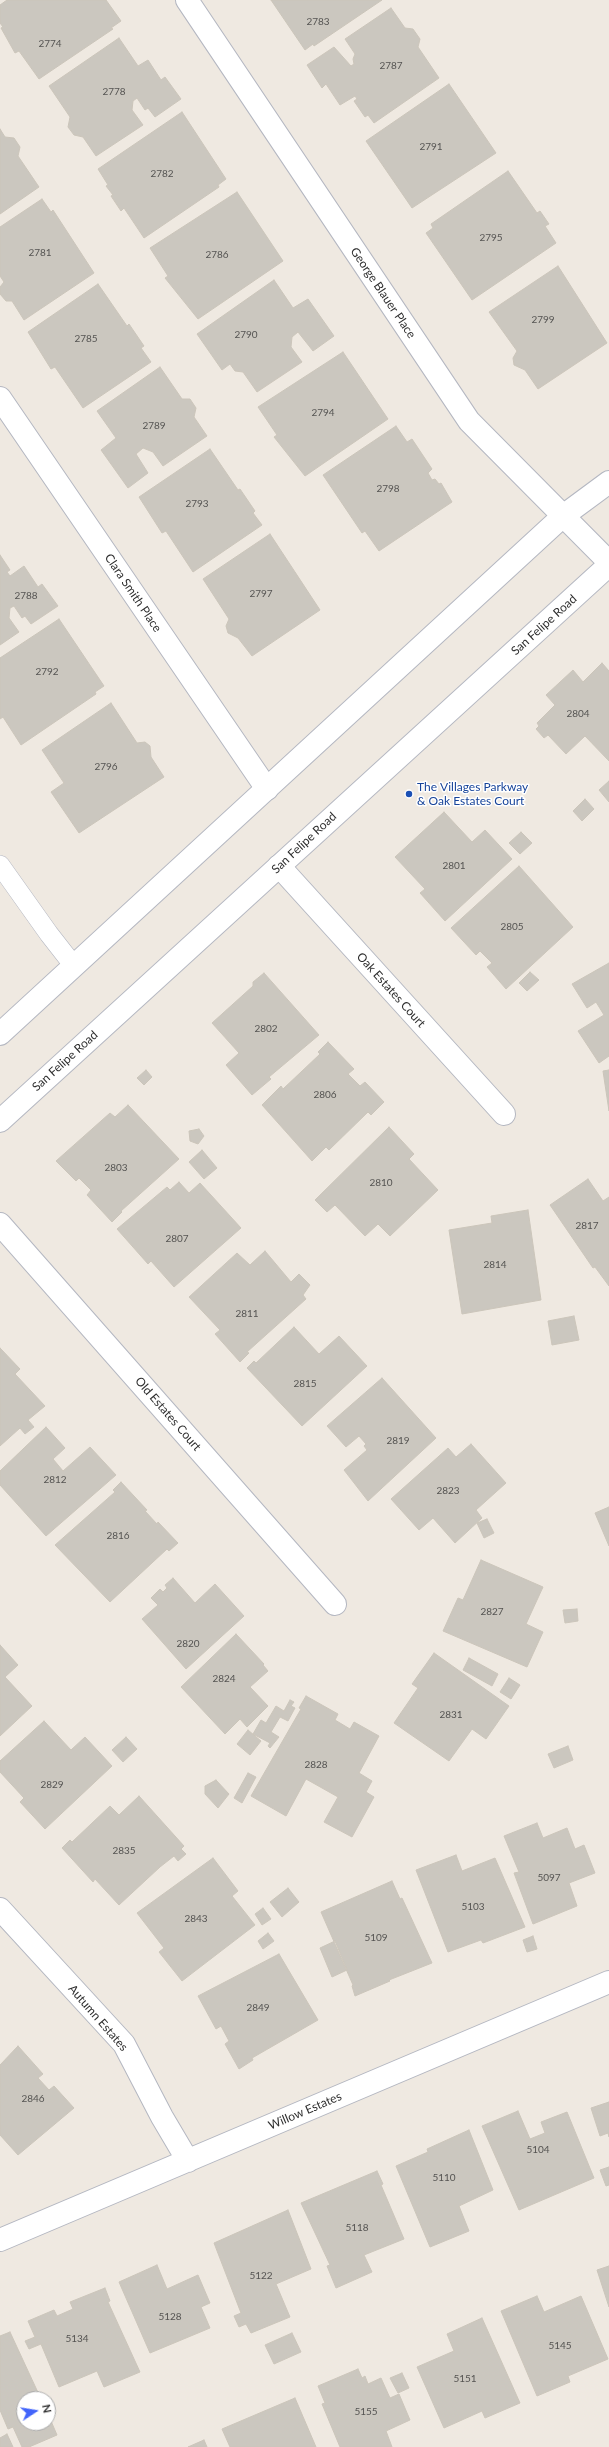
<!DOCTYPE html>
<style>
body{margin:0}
#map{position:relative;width:609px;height:2447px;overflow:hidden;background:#efe9e1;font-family:Lato,sans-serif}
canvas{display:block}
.north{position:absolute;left:16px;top:2391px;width:40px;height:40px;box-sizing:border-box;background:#fff;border:1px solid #ababab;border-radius:50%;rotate:78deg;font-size:11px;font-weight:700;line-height:16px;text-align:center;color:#2e2e2e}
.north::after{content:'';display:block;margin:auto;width:14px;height:18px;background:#4264fb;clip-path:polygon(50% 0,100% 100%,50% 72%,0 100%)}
</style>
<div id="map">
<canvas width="609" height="2447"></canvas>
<div class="north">N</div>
</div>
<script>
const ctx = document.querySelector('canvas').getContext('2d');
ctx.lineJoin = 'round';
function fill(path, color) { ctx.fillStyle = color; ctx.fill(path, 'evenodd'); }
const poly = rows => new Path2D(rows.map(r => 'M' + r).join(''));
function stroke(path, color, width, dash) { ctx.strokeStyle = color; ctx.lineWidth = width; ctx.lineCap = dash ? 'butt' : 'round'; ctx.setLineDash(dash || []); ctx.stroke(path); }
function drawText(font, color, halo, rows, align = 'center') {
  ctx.font = font + ' Lato,sans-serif'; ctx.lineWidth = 3; ctx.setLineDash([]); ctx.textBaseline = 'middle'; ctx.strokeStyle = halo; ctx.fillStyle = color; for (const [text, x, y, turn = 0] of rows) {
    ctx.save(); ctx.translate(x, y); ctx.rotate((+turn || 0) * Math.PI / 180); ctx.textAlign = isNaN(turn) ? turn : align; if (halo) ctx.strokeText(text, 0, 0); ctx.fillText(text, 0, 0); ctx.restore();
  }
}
const building = poly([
 [7,0,106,0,121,21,111,28,113,29,39,79,19,51,15,53,1,28,3,27,0,23,0,5,7,0],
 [271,0,382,0,314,46,313,44,305,50,271,0],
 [391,8,405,28,413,29,420,39,418,47,439,78,374,123,368,115,365,117,354,101,357,99,355,96,340,105,326,84,322,88,307,65,334,47,351,66,354,64,353,59,355,54,345,39,391,8],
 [119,38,138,66,148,60,161,80,165,77,181,99,155,117,148,108,145,110,137,98,133,101,132,110,143,125,96,156,83,137,74,135,68,127,70,117,49,86,119,38],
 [449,84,496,153,412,208,366,141,449,84],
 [182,112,226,179,218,185,219,187,144,238,124,208,121,211,111,196,113,195,106,186,108,185,98,169,182,112],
 [0,129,5,137,14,138,20,147,18,156,39,187,0,214,0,129],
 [508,171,537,213,540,211,549,224,545,226,556,243,472,300,426,233,433,228,431,224,508,171],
 [237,192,283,261,198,319,165,278,168,276,150,248,237,192],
 [42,199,51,212,53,210,94,273,24,320,12,301,6,301,0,294,0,287,4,282,0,276,0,227,42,199],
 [558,266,607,343,538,389,525,370,514,365,513,358,517,351,489,312,558,266],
 [274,280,293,308,308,299,334,336,313,351,298,332,292,337,291,347,302,362,257,392,243,372,235,371,230,364,222,370,197,334,274,280],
 [98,284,127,326,129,324,144,346,141,348,151,362,83,408,55,367,51,369,28,332,98,284],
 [343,352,388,419,305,476,274,437,277,435,258,407,343,352],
 [160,367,182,399,190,399,196,408,194,417,207,436,163,466,153,452,143,448,136,454,148,473,128,488,101,450,116,438,97,411,160,367],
 [396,426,407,442,412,439,432,469,428,473,432,480,435,479,439,484,441,483,452,502,379,551,365,531,362,533,323,475,396,426],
 [210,449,238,490,240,489,255,511,253,513,262,525,193,572,166,531,162,533,139,497,210,449],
 [270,534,320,610,252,656,238,638,228,633,226,626,229,619,203,579,270,534],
 [0,555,10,570,7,572,10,576,24,566,38,587,42,584,58,606,31,624,25,616,22,618,14,606,10,608,9,618,19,632,0,645,0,555],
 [59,619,104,686,95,692,96,694,21,745,3,717,0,719,0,658,59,619],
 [602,663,609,671,609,761,585,736,566,754,548,735,544,738,536,729,539,726,537,723,555,705,546,695,573,670,583,682,602,663],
 [111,703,137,743,145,742,150,746,151,757,164,777,79,833,51,792,64,783,42,750,111,703],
 [609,781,609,802,599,790,609,781],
 [585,799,594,809,582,821,573,811,585,799],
 [444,812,472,842,485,830,512,859,445,921,420,893,425,889,395,857,444,812],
 [521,832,532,843,520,854,509,843,521,832],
 [519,866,573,927,506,989,487,967,492,963,480,951,476,955,451,928,519,866],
 [609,963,609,1056,599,1063,578,1031,604,1015,596,1002,587,1008,572,984,609,963],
 [530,972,539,980,527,991,519,983,530,972],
 [264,973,319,1035,269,1077,271,1079,252,1095,226,1065,239,1053,212,1023,253,986,253,982,264,973],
 [328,1042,354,1069,348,1074,360,1086,365,1082,384,1102,371,1115,368,1112,329,1150,326,1147,312,1161,262,1105,281,1086,283,1089,320,1054,318,1052,328,1042],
 [146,1070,152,1077,144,1085,137,1078,146,1070],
 [609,1070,609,1111,603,1071,609,1070],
 [128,1105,179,1159,121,1211,122,1212,112,1222,87,1195,91,1190,79,1178,76,1181,56,1161,110,1113,115,1117,128,1105],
 [389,1127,414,1154,409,1159,438,1190,390,1236,378,1224,365,1236,335,1205,327,1212,315,1200,389,1127],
 [199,1129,204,1136,198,1144,190,1141,189,1131,199,1129],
 [202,1150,217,1168,204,1179,189,1162,202,1150],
 [588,1179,603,1201,609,1197,609,1286,595,1267,593,1268,550,1205,588,1179],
 [179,1182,189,1193,200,1183,241,1228,174,1287,151,1261,148,1264,117,1229,167,1187,170,1190,179,1182],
 [528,1210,541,1300,462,1314,449,1230,492,1223,491,1216,528,1210],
 [265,1251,291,1282,299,1274,310,1285,303,1295,306,1299,247,1352,249,1353,240,1362,215,1334,220,1330,189,1297,237,1253,250,1265,265,1251],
 [574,1316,579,1340,552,1345,548,1321,574,1316],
 [294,1327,319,1354,339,1336,367,1366,302,1426,247,1368,254,1361,256,1363,294,1327],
 [0,1348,20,1369,15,1374,45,1406,28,1420,34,1427,25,1434,20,1428,0,1446,0,1348],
 [382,1378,436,1438,368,1501,344,1470,367,1450,364,1446,366,1444,359,1436,346,1447,327,1426,382,1378],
 [46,1427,65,1448,53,1459,63,1471,90,1447,116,1475,46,1536,0,1485,0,1471,46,1427],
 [471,1444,506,1483,476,1510,482,1518,455,1543,433,1518,419,1530,391,1499,448,1448,456,1457,471,1444],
 [121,1482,147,1510,145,1511,157,1524,158,1522,178,1543,169,1551,167,1549,110,1602,55,1545,115,1492,113,1490,121,1482],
 [609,1507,609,1546,595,1513,609,1507],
 [487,1519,494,1533,484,1538,477,1523,487,1519],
 [481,1560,543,1587,526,1624,543,1632,527,1667,443,1631,458,1598,463,1600,481,1560],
 [173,1578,195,1603,215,1584,244,1616,186,1669,142,1619,158,1605,151,1598,160,1589,163,1592,167,1588,165,1585,173,1578],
 [577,1609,578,1621,565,1623,563,1610,577,1609],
 [236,1634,264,1664,263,1665,268,1671,250,1687,268,1706,247,1727,240,1719,225,1734,181,1687,236,1634],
 [0,1645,18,1665,5,1677,32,1706,0,1736,0,1645],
 [434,1653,509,1706,486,1739,472,1729,449,1761,394,1723,418,1688,412,1684,434,1653],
 [469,1658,498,1674,492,1686,463,1670,469,1658],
 [509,1678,520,1685,511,1699,500,1692,509,1678],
 [306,1696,338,1714,335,1720,350,1729,354,1722,379,1736,359,1773,372,1781,366,1792,374,1797,352,1837,324,1822,338,1797,306,1779,286,1816,251,1796,301,1709,299,1708,306,1696],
 [290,1700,294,1702,291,1706,295,1708,288,1721,280,1717,271,1732,279,1737,270,1748,268,1746,270,1743,253,1734,261,1720,266,1723,276,1706,284,1711,290,1700],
 [44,1721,71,1750,85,1737,112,1766,45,1829,20,1802,24,1798,0,1772,0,1761,44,1721],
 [248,1730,261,1741,250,1755,237,1744,248,1730],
 [126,1737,137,1749,123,1762,112,1750,126,1737],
 [568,1746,573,1760,554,1768,548,1754,568,1746],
 [248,1773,256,1777,242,1803,234,1798,248,1773],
 [216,1780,229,1794,218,1808,205,1794,205,1786,216,1780],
 [139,1796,184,1846,181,1849,186,1854,178,1861,174,1856,160,1867,119,1905,95,1879,93,1882,62,1848,70,1840,72,1842,110,1806,119,1815,139,1796],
 [537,1823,543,1838,567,1828,575,1849,584,1845,595,1873,569,1883,577,1906,533,1924,514,1873,519,1872,504,1836,537,1823],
 [456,1855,462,1871,495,1858,525,1927,483,1943,481,1940,448,1952,416,1870,456,1855],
 [213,1858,238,1891,232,1896,255,1925,182,1981,159,1952,164,1948,137,1913,213,1858],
 [392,1881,400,1899,402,1898,432,1963,389,1980,390,1981,355,1996,352,1986,353,1985,321,1912,392,1881],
 [288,1888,299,1902,282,1917,270,1902,288,1888],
 [263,1908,271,1919,262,1925,255,1914,263,1908],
 [268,1933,274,1941,263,1949,258,1941,268,1933],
 [533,1936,537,1949,527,1952,523,1940,533,1936],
 [335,1941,347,1970,332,1977,320,1948,335,1941],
 [279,1954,318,2020,252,2058,253,2060,239,2069,225,2044,229,2041,221,2026,216,2029,198,1996,279,1954],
 [18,2046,43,2074,38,2078,49,2090,54,2086,74,2108,18,2155,0,2135,0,2065,18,2046],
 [609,2102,609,2137,608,2133,600,2136,591,2108,609,2102],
 [518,2111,530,2139,545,2133,541,2122,567,2112,594,2178,519,2210,482,2126,518,2111],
 [469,2130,493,2190,459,2206,469,2231,430,2247,396,2166,428,2152,427,2149,469,2130],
 [609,2167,609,2185,606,2186,600,2170,609,2167],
 [377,2171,383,2184,381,2185,404,2239,364,2255,372,2272,336,2288,327,2266,330,2265,301,2203,377,2171],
 [288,2210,311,2269,276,2284,290,2317,251,2333,246,2324,239,2327,234,2316,241,2313,214,2243,288,2210],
 [157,2265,167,2289,198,2275,210,2303,201,2307,210,2328,150,2353,119,2282,157,2265],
 [609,2266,609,2307,597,2270,609,2266],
 [105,2288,110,2301,108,2302,140,2372,104,2387,97,2371,59,2387,41,2344,29,2349,25,2341,35,2337,28,2321,54,2310,57,2316,73,2309,70,2302,105,2288],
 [537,2296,544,2312,581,2296,608,2359,568,2376,570,2382,537,2396,501,2311,537,2296],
 [482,2318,520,2403,485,2418,482,2411,444,2428,417,2367,454,2351,447,2334,482,2318],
 [10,2332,41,2399,24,2399,24,2423,48,2423,48,2414,57,2435,29,2447,22,2447,13,2427,8,2429,0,2410,0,2336,10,2332],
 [292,2333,301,2352,274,2364,265,2345,292,2333],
 [358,2369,362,2378,365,2376,368,2384,381,2378,390,2398,399,2394,410,2420,386,2431,392,2447,340,2447,322,2404,325,2403,318,2386,358,2369],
 [402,2373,409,2388,398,2393,390,2378,402,2373],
 [295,2398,316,2447,230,2447,222,2429,295,2398],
 [7,2434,13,2447,0,2447,0,2438,7,2434],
 [204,2440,207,2447,188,2447,204,2440]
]);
fill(building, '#cbc7bf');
stroke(building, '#cbc5ba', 1);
const service = poly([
 [0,865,49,934,74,966]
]);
const minor = poly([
 [187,0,469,421,609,562],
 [0,398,267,789],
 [279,866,504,1114],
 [0,1224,335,1604],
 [0,1909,124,2044,162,2117,188,2161],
 [0,2240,609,1982]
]);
const tertiary = poly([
 [0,1034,563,516,609,482],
 [0,1121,609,565]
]);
stroke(service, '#b4b7c1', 20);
stroke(minor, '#b4b7c1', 24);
stroke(tertiary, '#b4b7c1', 24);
stroke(service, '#fff', 19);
stroke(minor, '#fff', 22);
stroke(tertiary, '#fff', 22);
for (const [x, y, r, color] of [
 [409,794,4,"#1a4fb4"]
]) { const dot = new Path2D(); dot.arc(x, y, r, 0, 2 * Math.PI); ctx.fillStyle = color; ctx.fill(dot); stroke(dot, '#fff', 1.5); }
drawText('10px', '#555452', null, [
 ["2783",318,22],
 ["2774",50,44],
 ["2787",391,66],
 ["2778",114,92],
 ["2791",431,147],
 ["2782",162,174],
 ["2795",491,238],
 ["2781",40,253],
 ["2786",217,255],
 ["2799",543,320],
 ["2790",246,335],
 ["2785",86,339],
 ["2794",323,413],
 ["2789",154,426],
 ["2798",388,489],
 ["2793",197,504],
 ["2797",261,594],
 ["2788",26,596],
 ["2792",47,672],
 ["2804",578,714],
 ["2796",106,767],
 ["2801",454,866],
 ["2805",512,927],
 ["2802",266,1029],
 ["2806",325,1095],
 ["2803",116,1168],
 ["2810",381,1183],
 ["2817",587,1226],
 ["2807",177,1239],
 ["2814",495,1265],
 ["2811",247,1314],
 ["2815",305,1384],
 ["2819",398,1441],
 ["2812",55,1480],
 ["2823",448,1491],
 ["2816",118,1536],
 ["2827",492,1612],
 ["2820",188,1644],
 ["2824",224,1679],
 ["2831",451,1715],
 ["2828",316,1765],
 ["2829",52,1785],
 ["2835",124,1851],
 ["5097",549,1878],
 ["5103",473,1907],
 ["2843",196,1919],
 ["5109",376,1938],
 ["2849",258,2008],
 ["2846",33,2099],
 ["5104",538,2150],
 ["5110",444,2178],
 ["5118",357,2228],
 ["5122",261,2276],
 ["5128",170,2317],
 ["5134",77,2339],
 ["5145",560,2346],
 ["5151",465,2379],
 ["5155",366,2412]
]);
drawText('12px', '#2e2e2e', '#fff', [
 ["George Blauer Place",383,293,56],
 ["Clara Smith Place",133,593,56],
 ["San Felipe Road",544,625,-42],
 ["San Felipe Road",304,843,-43],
 ["Oak Estates Court",391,990,48],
 ["San Felipe Road",65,1061,-42],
 ["Old Estates Court",168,1414,49],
 ["Autumn Estates",98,2018,49],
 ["Willow Estates",305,2111,-23]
]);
drawText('12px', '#164399', '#fff', [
 ["The Villages Parkway",417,787],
 ["& Oak Estates Court",417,801]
], 'left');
</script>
